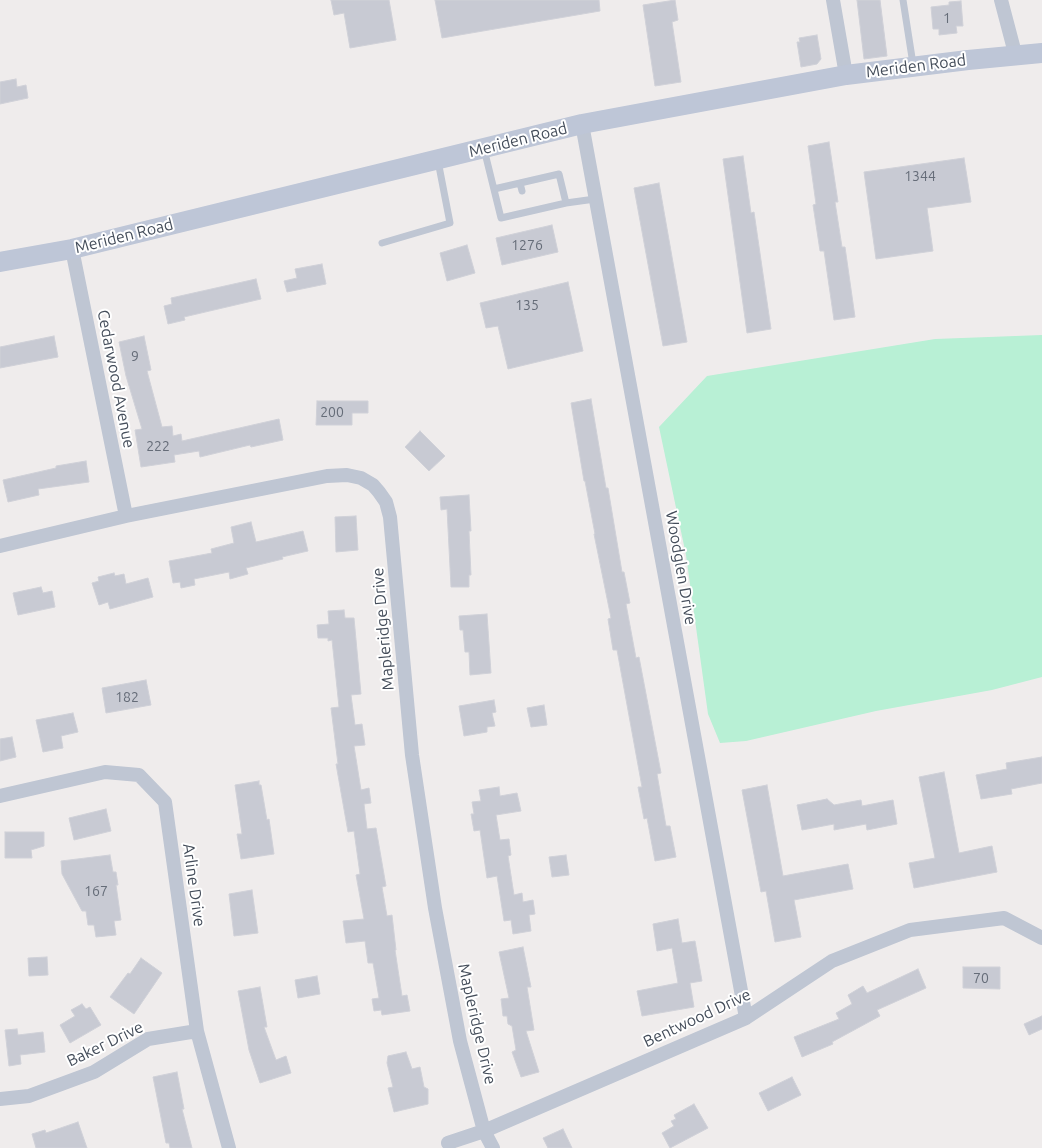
<!DOCTYPE html>
<style>
body{margin:0}
canvas{display:block;background:#efecec}
</style>
<canvas width="1042" height="1148"></canvas>
<script>
const ctx = document.querySelector('canvas').getContext('2d');
ctx.lineJoin = 'round';
function fill(path, color) { ctx.fillStyle = color; ctx.fill(path, 'evenodd'); }
const poly = rows => new Path2D(rows.map(r => 'M' + r).join(''));
function stroke(path, color, width, dash) { ctx.strokeStyle = color; ctx.lineWidth = width; ctx.lineCap = dash ? 'butt' : 'round'; ctx.setLineDash(dash || []); ctx.stroke(path); }
function drawText(font, color, halo, rows, align = 'center') {
  ctx.font = font + ' Ubuntu,sans-serif'; ctx.lineWidth = 4; ctx.setLineDash([]); ctx.textBaseline = 'middle'; ctx.strokeStyle = halo; ctx.fillStyle = color; for (const [text, x, y, turn = 0] of rows) {
    ctx.save(); ctx.translate(x, y); ctx.rotate((+turn || 0) * Math.PI / 180); ctx.textAlign = isNaN(turn) ? turn : align; if (halo) ctx.strokeText(text, 0, 0); ctx.fillText(text, 0, 0); ctx.restore();
  }
}
fill(poly([
 [1042,335,1042,677,992,690,876,711,746,741,720,743,708,714,686,555,659,427,707,376,935,339]
]), '#b8f0d5');
const building = poly([
 [331,0,389,0,396,40,350,48,344,13,334,15,331,0],
 [435,0,599,0,600,11,442,38,435,0],
 [675,0,678,20,672,22,681,82,655,86,643,5,675,0],
 [857,0,880,0,887,56,864,59,857,0],
 [961,1,963,26,956,26,957,33,939,35,939,29,933,29,931,7,949,5,949,2,961,1],
 [817,35,821,59,817,64,801,67,797,42,800,42,799,38,817,35],
 [16,79,17,87,26,85,28,98,0,104,0,82,16,79],
 [829,142,838,202,835,202,842,247,845,247,855,317,834,320,824,251,820,251,813,205,816,204,808,146,829,142],
 [743,156,751,213,754,212,771,329,747,333,723,159,743,156],
 [964,158,971,202,927,208,933,251,876,259,864,172,964,158],
 [659,183,687,342,663,346,634,188,659,183],
 [552,225,558,252,502,265,496,238,552,225],
 [467,245,475,273,447,281,440,253,467,245],
 [322,264,326,284,287,292,284,281,297,278,295,269,322,264],
 [256,279,261,299,184,317,185,320,168,324,164,306,172,304,171,298,256,279],
 [568,282,583,351,508,369,498,326,486,328,480,303,568,282],
 [54,336,58,357,0,368,0,347,54,336],
 [144,336,151,370,147,371,162,427,172,426,173,436,181,434,182,441,279,419,283,440,251,447,250,445,200,457,199,451,174,455,175,462,141,467,135,430,142,429,126,376,119,342,144,336],
 [591,399,606,488,608,488,622,572,624,572,630,603,626,604,636,658,639,657,661,773,657,774,666,826,670,826,676,857,655,861,647,818,644,819,638,787,642,787,617,650,613,650,608,619,611,618,594,534,595,534,585,481,584,481,571,403,591,399],
 [317,401,368,401,368,413,352,413,352,425,316,425,317,401],
 [420,431,445,456,429,471,405,447,420,431],
 [86,461,89,482,38,489,39,495,8,502,3,480,56,468,56,466,86,461],
 [469,495,471,531,469,531,471,575,469,575,469,587,451,587,447,509,441,510,440,497,469,495],
 [356,516,358,550,336,552,335,517,356,516],
 [251,522,256,542,303,531,308,551,282,557,283,559,246,568,248,574,230,579,229,572,194,579,195,585,181,588,180,582,173,583,169,561,212,553,211,549,234,543,231,527,251,522],
 [114,573,115,576,124,574,126,584,148,578,153,597,110,609,108,602,99,605,92,583,99,581,98,577,114,573],
 [41,587,43,593,52,591,55,607,18,615,13,593,41,587],
 [344,610,345,618,354,618,361,694,351,695,355,725,362,724,365,745,354,746,361,790,369,788,371,803,364,804,367,829,376,828,386,886,382,887,387,916,392,915,396,950,395,950,402,996,407,995,410,1011,382,1015,381,1010,374,1011,372,999,379,998,373,963,368,963,365,941,346,943,343,921,364,919,356,875,360,874,354,831,348,832,336,764,338,764,331,708,339,707,332,640,328,641,328,638,318,638,317,625,329,624,328,611,344,610],
 [487,614,491,673,470,675,469,652,465,652,463,630,460,630,459,616,487,614],
 [146,680,151,705,106,713,102,688,146,680],
 [494,700,496,712,492,713,495,726,487,727,487,732,464,736,459,706,494,700],
 [544,705,547,725,531,727,527,708,544,705],
 [73,713,78,732,61,736,63,748,43,752,36,720,73,713],
 [12,737,16,757,0,761,0,739,12,737],
 [1042,757,1042,783,1011,789,1012,794,981,799,976,775,1007,769,1006,763,1042,757],
 [944,772,959,853,992,846,997,872,914,888,909,863,935,858,919,777,944,772],
 [259,781,259,785,261,785,267,820,269,819,274,854,241,859,237,834,242,834,235,785,259,781],
 [767,785,783,876,848,864,853,889,794,900,801,937,775,942,766,891,761,892,742,790,767,785],
 [499,787,500,796,517,793,521,811,496,815,500,840,509,839,511,855,508,856,514,895,522,893,523,902,533,900,535,914,529,915,531,931,513,934,511,920,504,921,497,876,487,878,480,830,474,831,471,814,474,814,472,802,481,801,479,790,499,787],
 [827,799,834,805,861,800,862,806,893,800,897,824,867,830,866,824,834,830,834,824,802,830,797,805,827,799],
 [106,809,111,831,74,840,69,818,106,809],
 [5,832,44,832,44,846,31,850,32,858,5,858,5,832],
 [110,855,113,872,116,872,118,885,116,885,121,920,114,921,116,935,96,937,94,925,88,925,86,911,82,911,62,874,61,861,110,855],
 [566,855,569,875,552,877,549,857,566,855],
 [252,890,258,933,234,936,229,894,252,890],
 [678,919,682,943,695,941,702,981,690,983,694,1007,642,1016,637,991,678,983,672,948,657,951,653,924,678,919],
 [523,947,531,987,527,987,534,1030,526,1031,539,1072,521,1077,512,1052,516,1050,512,1026,508,1024,507,1016,503,1016,501,999,509,998,499,952,523,947],
 [47,957,48,975,29,976,28,958,47,957],
 [141,958,162,973,134,1014,110,997,128,973,130,974,141,958],
 [963,967,1000,967,1000,989,963,988,963,967],
 [918,969,926,988,877,1010,880,1016,832,1042,833,1044,802,1057,794,1037,839,1019,836,1013,852,1004,848,995,863,986,867,993,918,969],
 [317,976,320,994,298,998,295,980,317,976],
 [260,987,267,1027,264,1027,276,1060,286,1056,291,1073,260,1083,249,1050,238,991,260,987],
 [82,1004,86,1009,90,1007,101,1025,70,1043,60,1025,75,1016,71,1010,82,1004],
 [1042,1016,1042,1029,1029,1035,1024,1024,1042,1016],
 [17,1029,18,1035,43,1032,45,1052,20,1055,21,1064,9,1066,5,1030,17,1029],
 [406,1052,412,1069,420,1067,424,1087,428,1089,428,1104,394,1112,388,1088,393,1087,387,1063,388,1056,406,1052],
 [177,1072,184,1109,182,1109,192,1148,170,1148,169,1143,166,1143,153,1077,177,1072],
 [792,1077,801,1095,768,1111,759,1093,792,1077],
 [694,1104,708,1128,670,1148,662,1133,674,1126,671,1121,676,1119,674,1115,694,1104],
 [78,1122,87,1148,36,1148,32,1134,45,1130,46,1133,78,1122],
 [563,1129,572,1148,548,1148,543,1138,563,1129]
]);
fill(building, '#c8cad3');
stroke(building, '#d0d1d8', 1);
stroke(poly([
 [903,0,913,64],
 [484,149,501,218,566,203,595,199],
 [520,183,522,191],
 [494,189,559,174,566,203],
 [382,243,450,223,438,161]
]), '#bfc6d3', 7);
stroke(poly([
 [833,0,846,75],
 [1001,0,1016,57],
 [582,124,746,1018],
 [72,249,126,516],
 [0,546,126,516,327,476,347,475,361,478,373,485,379,492,386,502,390,517,412,755,435,908,460,1041,484,1131,493,1148],
 [0,796,105,772,139,775,165,802,197,1031,229,1148],
 [0,1099,29,1096,94,1072,148,1039,197,1031],
 [448,1143,484,1131,746,1018,832,961,910,930,1004,918,1042,938]
]), '#bfc6d3', 14);
stroke(poly([
 [0,262,72,249,582,124,846,75,968,60,1042,53]
]), '#bec6d7', 20);
drawText('14px', '#656c78', null, [
 ["1",947,18],
 ["1344",920,176],
 ["1276",527,245],
 ["135",527,305],
 ["9",135,356],
 ["200",332,412],
 ["222",158,446],
 ["182",127,697],
 ["167",96,891],
 ["70",981,978]
]);
drawText('16px', '#444d5a', '#fff', [
 ["Meriden Road",916,66,-7],
 ["Meriden Road",518,140,-14],
 ["Meriden Road",124,236,-14],
 ["Cedarwood Avenue",116,379,79],
 ["Woodglen Drive",681,568,80],
 ["Mapleridge Drive",383,629,-95],
 ["Arline Drive",194,885,82],
 ["Bentwood Drive",697,1018,-25],
 ["Mapleridge Drive",477,1024,77],
 ["Baker Drive",105,1044,-26]
]);
</script>
